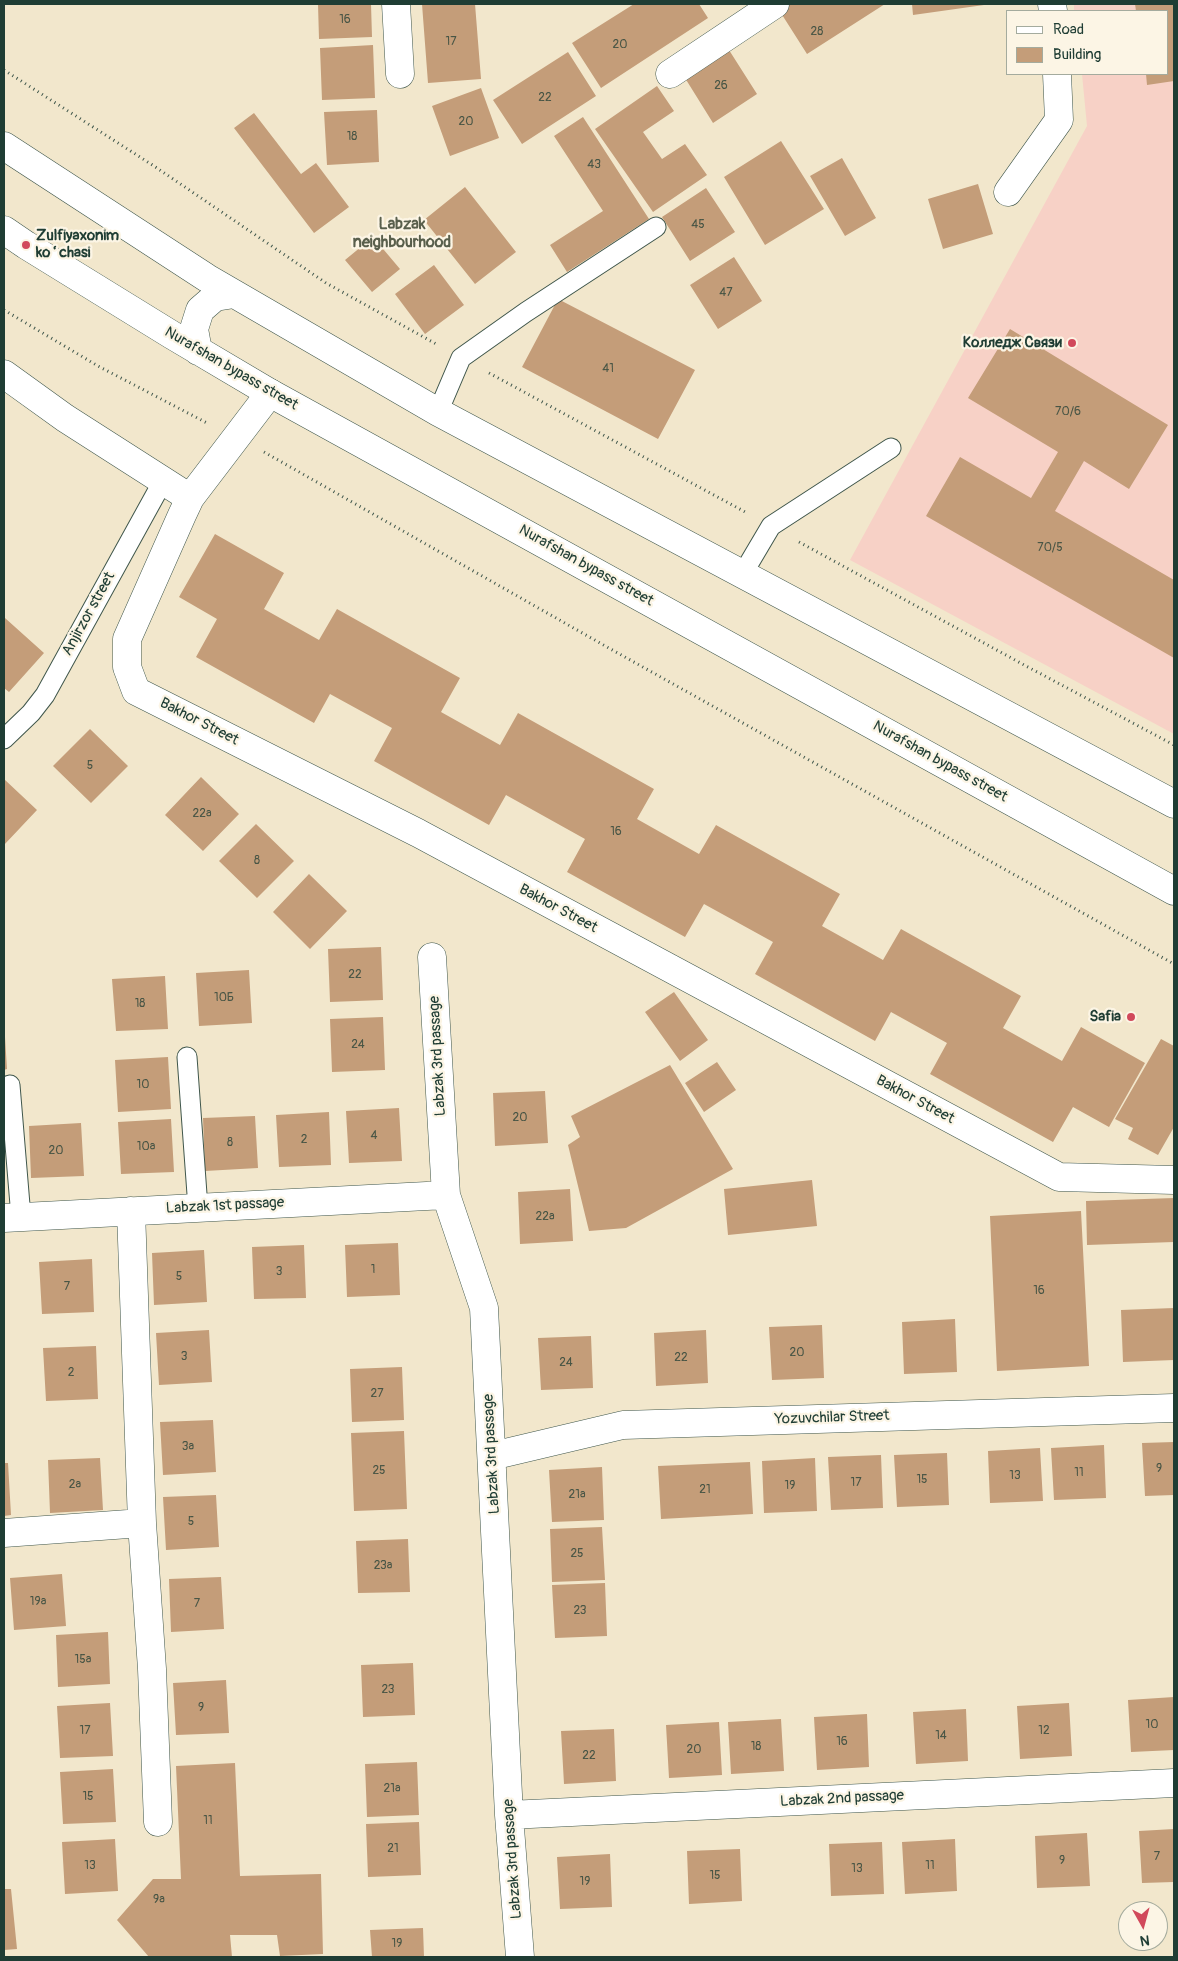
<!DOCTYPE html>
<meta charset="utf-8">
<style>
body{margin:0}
#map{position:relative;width:1178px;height:1961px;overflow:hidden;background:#f2e7cc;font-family:Pangolin,sans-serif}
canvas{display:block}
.frame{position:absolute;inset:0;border:5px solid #1f3d34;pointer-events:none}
.legend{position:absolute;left:1006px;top:10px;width:162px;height:65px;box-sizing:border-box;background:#fcf5e5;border:1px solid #a4ab9e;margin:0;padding:6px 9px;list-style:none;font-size:15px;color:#1f3d34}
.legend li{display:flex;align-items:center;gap:10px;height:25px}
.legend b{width:25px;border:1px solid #a4ab9e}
.north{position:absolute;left:1118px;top:1901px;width:50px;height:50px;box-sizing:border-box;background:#fcf5e5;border:1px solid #a4ab9e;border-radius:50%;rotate:173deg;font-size:14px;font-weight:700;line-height:20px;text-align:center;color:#1f3d34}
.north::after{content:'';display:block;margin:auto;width:18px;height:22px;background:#d1495b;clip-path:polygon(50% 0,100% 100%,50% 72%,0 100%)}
</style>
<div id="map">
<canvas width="1178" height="1961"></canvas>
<div class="frame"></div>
<ul class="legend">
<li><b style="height:6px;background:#fff"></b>Road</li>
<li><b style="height:14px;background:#c49d79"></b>Building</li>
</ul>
<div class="north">N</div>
</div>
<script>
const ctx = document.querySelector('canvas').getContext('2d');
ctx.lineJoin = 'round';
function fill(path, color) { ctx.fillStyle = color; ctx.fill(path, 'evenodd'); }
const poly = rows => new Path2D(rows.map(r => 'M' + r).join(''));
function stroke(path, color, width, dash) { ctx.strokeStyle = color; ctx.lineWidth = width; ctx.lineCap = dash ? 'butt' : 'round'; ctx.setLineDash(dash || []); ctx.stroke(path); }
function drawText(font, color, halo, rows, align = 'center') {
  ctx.font = font + ' Pangolin,sans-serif'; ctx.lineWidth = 4.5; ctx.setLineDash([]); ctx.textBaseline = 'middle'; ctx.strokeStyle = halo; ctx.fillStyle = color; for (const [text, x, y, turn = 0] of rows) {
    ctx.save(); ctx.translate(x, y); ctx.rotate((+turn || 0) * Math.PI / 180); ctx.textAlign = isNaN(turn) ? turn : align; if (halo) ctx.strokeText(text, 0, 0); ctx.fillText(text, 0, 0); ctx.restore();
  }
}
fill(poly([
 [1074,4,1174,4,1174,734,850,560,1087,126,1082,74,1167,74,1167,11,1074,11]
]), '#f7d1c6');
fill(poly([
 [318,4,371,4,372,37,319,39],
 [422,4,475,4,481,79,428,83],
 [634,4,699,4,708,18,601,88,572,43],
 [789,4,885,4,807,54,779,10],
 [912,4,983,4,984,5,913,15],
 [1135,4,1174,4,1174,81,1147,85,1146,74,1167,74,1167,11,1136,11],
 [373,45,375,98,322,100,320,48],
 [729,50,757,94,713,123,685,78],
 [568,52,596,96,522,144,493,100],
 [657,86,674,111,643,132,662,159,685,144,707,175,653,212,595,129],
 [481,88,499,138,450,156,432,106],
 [377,110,379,162,327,165,324,112],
 [254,113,301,174,316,163,349,207,314,233,234,128],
 [583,117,649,219,567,272,550,245,603,211,554,136],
 [781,141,824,209,765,245,724,177],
 [842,158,876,218,845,236,810,176],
 [978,184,993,234,943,249,928,199],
 [465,187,516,252,475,284,424,220],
 [706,188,735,232,690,261,662,217],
 [373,237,400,269,372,292,345,260],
 [734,257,762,301,718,329,690,285],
 [434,265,464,305,425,334,395,294],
 [558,299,695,370,658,439,522,367],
 [1010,329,1168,425,1129,489,1084,461,1055,511,1174,580,1174,658,926,516,960,457,1031,498,1058,452,968,398],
 [215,534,284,573,264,609,319,640,337,609,460,678,441,712,500,745,518,713,654,789,637,819,699,854,716,825,840,894,822,926,883,960,901,929,1021,996,1003,1028,1062,1061,1081,1027,1145,1063,1109,1127,1073,1107,1053,1142,930,1074,947,1043,891,1012,875,1041,755,974,773,942,704,904,685,937,567,872,585,839,506,795,489,825,374,761,392,728,330,694,314,723,196,657,217,619,179,597],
 [5,618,44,653,9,692,4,688],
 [90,729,128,766,91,803,53,766],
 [201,777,239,814,203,851,165,815],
 [4,779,37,810,4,845],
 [256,824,294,861,257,898,219,861],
 [309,874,347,911,310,949,273,912],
 [381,947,383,1000,330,1002,328,949],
 [249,970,252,1023,199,1026,196,973],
 [165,976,168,1029,116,1031,112,979],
 [674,992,708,1040,680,1061,645,1012],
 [383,1017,385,1070,332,1072,330,1019],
 [4,1037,5,1037,7,1069,4,1070],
 [1161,1039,1174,1046,1174,1127,1158,1155,1128,1139,1133,1128,1115,1119],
 [168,1057,171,1109,118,1112,115,1060],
 [717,1062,736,1090,704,1112,685,1083],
 [670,1065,733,1169,626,1228,589,1231,568,1145,580,1137,571,1116],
 [545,1091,548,1143,495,1146,493,1093],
 [399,1108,402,1161,349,1163,346,1111],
 [329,1112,331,1165,279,1167,276,1115],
 [255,1116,258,1168,205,1171,203,1118],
 [171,1119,174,1172,121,1174,118,1122],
 [81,1123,84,1176,31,1178,29,1126],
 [812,1180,817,1226,728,1235,724,1189],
 [570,1189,573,1241,520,1244,518,1192],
 [1174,1198,1174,1242,1087,1245,1086,1201],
 [1081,1211,1089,1366,997,1371,990,1216],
 [398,1243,400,1295,347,1297,345,1245],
 [304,1245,306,1298,254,1299,252,1247],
 [204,1250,207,1302,154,1305,152,1253],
 [92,1259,94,1312,42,1314,39,1262],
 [1174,1308,1174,1360,1123,1362,1121,1310],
 [955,1319,957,1372,904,1374,902,1322],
 [822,1325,824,1378,772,1380,769,1327],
 [209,1330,212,1382,159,1385,156,1333],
 [706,1330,708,1383,656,1386,654,1333],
 [591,1336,593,1388,541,1390,538,1338],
 [96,1346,98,1399,46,1401,43,1348],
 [402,1367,404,1420,352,1422,350,1369],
 [213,1420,216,1472,163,1475,160,1422],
 [404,1431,407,1509,354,1511,351,1433],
 [1174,1442,1174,1495,1145,1496,1142,1443],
 [1104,1445,1106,1498,1054,1500,1051,1448],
 [1040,1448,1043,1501,990,1503,988,1451],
 [947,1453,949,1505,897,1507,894,1455],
 [881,1455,883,1508,831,1510,828,1457],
 [100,1458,103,1510,50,1513,48,1460],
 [815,1458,817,1511,764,1513,762,1461],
 [750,1462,753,1514,661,1519,658,1466],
 [4,1463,8,1463,11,1515,4,1516],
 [602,1467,604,1520,552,1522,549,1470],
 [216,1495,219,1547,166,1550,163,1497],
 [602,1527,605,1580,552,1582,550,1529],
 [408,1539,410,1592,358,1593,356,1541],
 [62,1574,66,1626,14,1630,10,1578],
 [221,1577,224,1629,171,1632,169,1579],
 [605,1583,607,1636,555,1638,552,1585],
 [108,1632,110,1684,58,1687,56,1635],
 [413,1663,415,1715,363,1717,361,1665],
 [226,1680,229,1733,176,1735,173,1683],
 [1174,1697,1174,1750,1131,1752,1128,1700],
 [110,1703,113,1756,60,1758,57,1706],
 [1069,1703,1072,1756,1020,1759,1017,1706],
 [966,1709,968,1761,916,1764,913,1712],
 [867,1714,869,1767,817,1770,814,1717],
 [781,1719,784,1771,731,1774,728,1722],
 [719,1722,722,1775,669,1778,666,1725],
 [614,1729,616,1781,564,1784,561,1731],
 [417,1762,419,1815,367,1817,365,1764],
 [235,1763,240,1876,321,1874,323,1954,280,1956,277,1935,230,1935,232,1957,149,1957,117,1920,153,1879,181,1879,176,1766],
 [113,1769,116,1822,63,1824,60,1772],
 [419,1822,421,1875,368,1877,366,1824],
 [1174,1829,1174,1882,1142,1883,1139,1831],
 [1087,1833,1090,1886,1037,1888,1035,1836],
 [115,1839,118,1891,65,1894,62,1842],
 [955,1839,957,1891,905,1894,902,1842],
 [882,1842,884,1894,831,1896,829,1844],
 [740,1849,742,1901,689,1904,687,1851],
 [610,1854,612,1907,560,1909,557,1857],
 [4,1889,11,1889,17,1949,4,1950],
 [423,1928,424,1957,372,1957,370,1930]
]), '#c49d79');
const service = poly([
 [438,412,461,358,526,312,656,227],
 [742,575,771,526,891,448],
 [4,739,31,713,45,695,163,481],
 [187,1057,198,1208],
 [10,1085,21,1217]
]);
const minor = poly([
 [396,4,400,74],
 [1052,4,1053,11],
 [670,74,775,4],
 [1008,192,1059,120,1057,74],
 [4,374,65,418,190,498],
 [270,393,190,498,182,515,127,639,127,667,136,691,418,833,1059,1177,1174,1180],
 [432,957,446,1195,484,1308,509,1815,520,1957],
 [131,1211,142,1523,152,1669,158,1822],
 [4,1218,446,1195],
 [492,1456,623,1425,1174,1408],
 [4,1533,142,1523],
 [509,1815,1174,1783]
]);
const primary = poly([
 [4,146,207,278,438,412,1174,804],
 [4,230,26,245,172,335,270,393,1174,891],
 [198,351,194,329,200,310,215,297,234,294]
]);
stroke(service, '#3f564b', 21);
stroke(minor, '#3f564b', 29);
stroke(primary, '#3f564b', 29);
stroke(poly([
 [4,70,154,166,326,283,438,345],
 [4,310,98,366,207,423],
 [489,373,747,513],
 [264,452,607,647,1174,964],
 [799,542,1026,666,1174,745]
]), '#3f564b', 3, [1, 4]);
stroke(service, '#fff', 19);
stroke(minor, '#fff', 28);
stroke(primary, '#fff', 28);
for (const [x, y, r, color] of [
 [26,245,5,"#d1495b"],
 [1072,343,5,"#d1495b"],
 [1131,1017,5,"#d1495b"]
]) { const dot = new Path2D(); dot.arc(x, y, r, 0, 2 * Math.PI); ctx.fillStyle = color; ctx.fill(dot); stroke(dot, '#fcf5e5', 2); }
drawText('12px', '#485545', null, [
 ["16",345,20],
 ["28",817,32],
 ["17",451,42],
 ["20",620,45],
 ["26",721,86],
 ["22",545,98],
 ["20",466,122],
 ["18",352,137],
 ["43",594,165],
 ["45",698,225],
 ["47",726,293],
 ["41",608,369],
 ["70/6",1068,412],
 ["70/5",1050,548],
 ["5",90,766],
 ["22а",202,814],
 ["16",616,832],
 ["8",257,861],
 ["22",355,975],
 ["10Б",224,998],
 ["18",140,1004],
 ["24",358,1045],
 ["10",143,1085],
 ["20",520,1118],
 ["4",374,1136],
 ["2",304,1140],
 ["8",230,1143],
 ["10а",146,1147],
 ["20",56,1151],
 ["22a",545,1217],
 ["1",373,1270],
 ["3",279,1272],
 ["5",179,1277],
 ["7",67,1287],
 ["16",1039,1291],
 ["20",797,1353],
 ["3",184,1357],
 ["22",681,1358],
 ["24",566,1363],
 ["2",71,1373],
 ["27",377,1394],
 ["3a",188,1447],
 ["9",1159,1469],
 ["25",379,1471],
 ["11",1079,1473],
 ["13",1015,1476],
 ["15",922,1480],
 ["17",856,1483],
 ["2a",75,1485],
 ["19",790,1486],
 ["21",705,1490],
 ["21а",577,1495],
 ["5",191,1522],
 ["25",577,1554],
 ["23a",383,1566],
 ["19a",38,1602],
 ["7",197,1604],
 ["23",580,1611],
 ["15a",83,1660],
 ["23",388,1690],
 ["9",201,1708],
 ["10",1152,1725],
 ["17",85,1731],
 ["12",1044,1731],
 ["14",941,1736],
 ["16",842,1742],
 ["18",756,1747],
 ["20",694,1750],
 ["22",589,1756],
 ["21a",392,1789],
 ["15",88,1797],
 ["11",208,1821],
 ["21",393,1849],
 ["7",1157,1857],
 ["9",1062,1861],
 ["13",90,1866],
 ["11",930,1866],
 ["13",857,1869],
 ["15",715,1876],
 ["19",585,1882],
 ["9a",159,1900],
 ["19",397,1944]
]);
drawText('bold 15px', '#1f3d34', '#fcf5e5', [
 ["Zulfiyaxonim",36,236,"left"],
 ["koʻchasi",36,253,"left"],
 ["Колледж Связи",1062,343],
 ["Safia",1121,1017]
], 'right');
drawText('15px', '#1f3d34', '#fcf5e5', [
 ["Nurafshan bypass street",231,369,30],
 ["Nurafshan bypass street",586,566,29],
 ["Anjirzor street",89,614,-61],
 ["Bakhor Street",199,722,27],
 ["Nurafshan bypass street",940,762,29],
 ["Bakhor Street",558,909,28],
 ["Labzak 3rd passage",438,1056,-93],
 ["Bakhor Street",915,1100,28],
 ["Labzak 1st passage",225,1206,-3],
 ["Yozuvchilar Street",832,1418,-2],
 ["Labzak 3rd passage",492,1454,-93],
 ["Labzak 2nd passage",842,1799,-3],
 ["Labzak 3rd passage",513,1859,-94]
]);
drawText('bold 16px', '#595f4c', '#fcf5e5', [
 ["Labzak",402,225],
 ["neighbourhood",402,243]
]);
</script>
